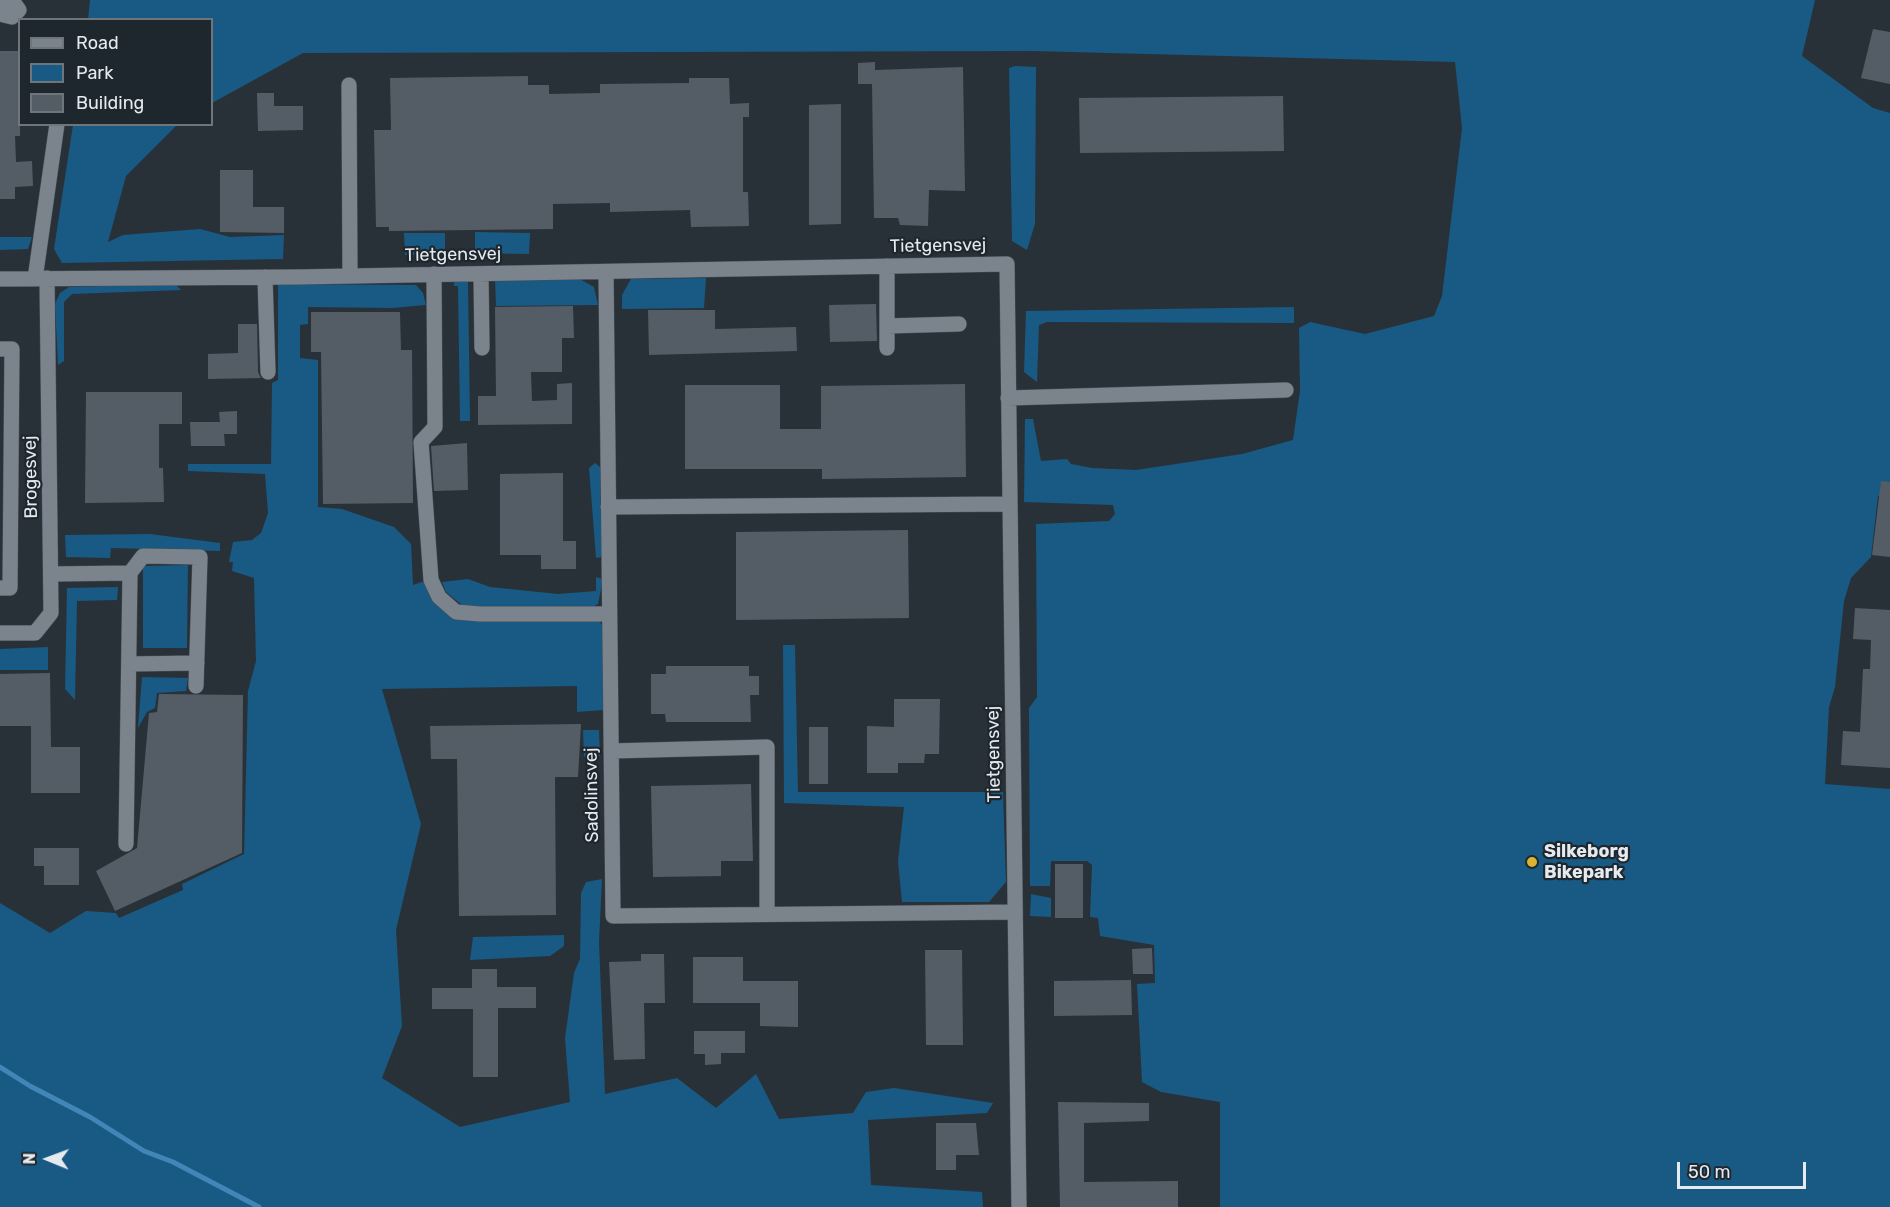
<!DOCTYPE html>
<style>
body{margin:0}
#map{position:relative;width:1890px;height:1207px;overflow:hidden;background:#293138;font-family:Rubik,sans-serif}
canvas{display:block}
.legend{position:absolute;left:18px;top:18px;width:195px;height:108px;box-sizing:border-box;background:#1f272e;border:2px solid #6e757b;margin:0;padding:8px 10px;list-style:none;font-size:18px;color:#e5eaef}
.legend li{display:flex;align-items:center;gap:12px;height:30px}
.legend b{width:30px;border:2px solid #6e757b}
.north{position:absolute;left:18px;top:1129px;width:60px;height:60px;-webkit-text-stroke:4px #1f272e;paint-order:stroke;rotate:271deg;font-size:16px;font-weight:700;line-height:24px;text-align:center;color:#e5eaef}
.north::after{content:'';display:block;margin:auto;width:21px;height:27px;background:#e5eaef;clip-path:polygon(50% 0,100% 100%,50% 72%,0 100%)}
.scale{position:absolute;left:1677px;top:1162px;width:129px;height:27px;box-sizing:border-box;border:3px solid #e5eaef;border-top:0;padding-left:8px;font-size:18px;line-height:21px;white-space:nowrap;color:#e5eaef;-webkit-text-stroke:4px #1f272e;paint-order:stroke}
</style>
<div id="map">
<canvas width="1890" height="1207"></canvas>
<ul class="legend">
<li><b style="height:8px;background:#7b848c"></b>Road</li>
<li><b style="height:16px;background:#185a84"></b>Park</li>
<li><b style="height:16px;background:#545d65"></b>Building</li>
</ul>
<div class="north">N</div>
<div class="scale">50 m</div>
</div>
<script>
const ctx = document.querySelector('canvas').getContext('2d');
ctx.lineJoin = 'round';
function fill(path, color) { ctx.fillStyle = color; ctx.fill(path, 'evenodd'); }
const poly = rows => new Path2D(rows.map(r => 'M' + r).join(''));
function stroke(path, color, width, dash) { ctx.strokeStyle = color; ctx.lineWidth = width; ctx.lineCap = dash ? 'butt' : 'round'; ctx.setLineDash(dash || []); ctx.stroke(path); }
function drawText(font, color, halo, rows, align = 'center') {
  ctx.font = font + ' Rubik,sans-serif'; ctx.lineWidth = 4.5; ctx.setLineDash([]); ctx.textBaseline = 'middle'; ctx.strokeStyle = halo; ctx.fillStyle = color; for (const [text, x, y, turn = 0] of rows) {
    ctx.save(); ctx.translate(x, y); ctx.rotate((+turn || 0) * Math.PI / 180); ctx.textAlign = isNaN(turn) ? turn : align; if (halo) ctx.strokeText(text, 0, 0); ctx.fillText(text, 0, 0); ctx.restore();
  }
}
fill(poly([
 [90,0,1815,0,1802,56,1873,108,1890,113,1890,496,1878,496,1871,557,1851,578,1844,601,1835,687,1829,707,1825,784,1890,789,1890,1207,1220,1207,1220,1102,1161,1092,1142,1082,1137,984,1155,983,1154,945,1100,936,1098,918,1090,917,1092,865,1087,861,1051,861,1050,886,1030,886,1029,708,1037,697,1036,524,1109,521,1115,514,1113,505,1024,502,1025,419,1033,419,1041,461,1067,459,1071,464,1092,468,1136,470,1242,454,1293,440,1300,391,1299,328,1310,322,1365,334,1434,316,1442,296,1462,128,1455,62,1033,51,303,53,212,103,212,20,88,20],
 [1015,66,1036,67,1035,224,1027,250,1012,241,1009,68],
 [73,125,177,125,126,176,108,242,123,235,200,229,230,237,284,235,283,259,62,263,54,249],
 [475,232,530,233,529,254,475,253],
 [404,233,445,233,445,255,405,255],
 [0,237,32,237,28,249,0,250],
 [576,277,594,287,598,305,496,306,495,278],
 [706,278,704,308,622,309,622,295,631,279],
 [454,280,468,280,470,421,460,421,458,286,454,286],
 [175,284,181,290,72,294,64,302,64,361,58,365,55,304,60,293,69,287],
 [278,284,416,285,423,293,426,305,392,308,308,307,308,324,300,325,300,358,318,360,318,507,342,509,394,527,411,544,413,585,425,581,430,596,440,606,599,621,603,626,603,710,577,712,577,686,382,689,421,824,396,930,402,1026,382,1078,460,1127,570,1102,565,1038,574,973,580,959,581,893,586,882,602,879,599,942,605,1094,677,1078,716,1108,756,1074,779,1119,853,1113,866,1092,894,1088,993,1103,987,1113,868,1120,871,1185,982,1192,983,1207,0,1207,0,903,50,933,86,911,116,913,119,918,183,890,182,884,244,854,248,691,256,661,254,578,232,571,233,562,229,562,233,542,252,540,261,533,268,513,265,474,188,471,188,464,271,464,272,383,278,380],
 [1294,307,1294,323,1047,322,1039,325,1037,382,1024,372,1026,311],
 [595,463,600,467,602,557,596,558,589,468],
 [150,534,220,543,220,551,111,548,110,558,66,557,65,535],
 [188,565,187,648,143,648,143,566],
 [596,577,603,579,598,604,589,609,562,613,463,606,446,592,442,582,468,579,490,587,558,594,596,591],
 [118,587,117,600,77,601,75,700,65,689,67,588],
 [783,645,795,645,798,792,1003,792,1006,882,989,902,902,902,898,861,904,807,784,803],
 [48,647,48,670,0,670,0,649],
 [142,677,188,678,186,691,157,693,155,708,147,712,138,728],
 [583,730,599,730,600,756,584,757],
 [1031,894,1051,898,1051,917,1030,916],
 [564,935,564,946,550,956,470,960,473,937]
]), '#185a84');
stroke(poly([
 [0,1067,30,1086,90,1117,144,1151,173,1162,259,1207]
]), '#4286b8', 5);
fill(poly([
 [1873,29,1890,32,1890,84,1861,78],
 [0,51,20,51,20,136,15,136,16,162,32,161,33,186,15,187,15,199,0,199],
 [875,62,875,70,963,67,965,191,929,190,928,226,900,225,898,218,874,218,872,84,858,84,858,63],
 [528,76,528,85,549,85,549,94,600,93,600,84,689,83,689,78,729,78,730,104,749,103,749,117,743,117,743,192,748,192,749,226,691,227,690,210,610,212,610,203,553,204,553,229,389,231,389,227,376,227,374,130,391,130,390,78],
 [257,93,274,93,274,106,303,106,303,130,258,131],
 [1283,96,1284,151,1080,153,1079,98],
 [841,104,841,224,809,225,809,105],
 [220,170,253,170,253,207,284,207,284,233,220,232],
 [876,304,877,341,830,342,829,305],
 [573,306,574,338,562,338,562,372,531,372,532,401,557,400,557,384,572,383,572,424,478,425,478,396,496,396,495,307],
 [648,310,715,310,715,329,796,327,797,351,649,355],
 [311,312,400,312,401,350,412,350,413,503,323,504,321,352,311,352],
 [238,324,257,324,258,372,261,378,208,379,208,354,238,353],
 [965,384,966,477,822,479,822,469,685,469,685,385,780,385,780,429,821,429,821,386],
 [86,392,182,392,182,424,159,424,159,468,163,468,164,502,85,503],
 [237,411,237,434,224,434,225,446,191,446,190,422,220,422,219,412],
 [467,443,468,490,434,491,431,446],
 [563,473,563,541,576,541,576,569,541,569,541,555,500,555,500,474],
 [1881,481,1890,482,1890,557,1872,555],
 [908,530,909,618,736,620,736,532],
 [1855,608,1890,610,1890,768,1841,765,1843,731,1860,732,1863,669,1870,669,1871,640,1853,639],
 [666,666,749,666,749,676,759,676,759,695,750,695,751,722,666,722,665,714,651,714,651,674,666,674],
 [50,673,51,747,80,747,80,793,31,793,31,726,0,726,0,674],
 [159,694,243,695,242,853,115,911,96,871,137,848,149,713,157,712],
 [894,699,940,699,939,754,925,754,924,763,898,763,898,773,867,773,867,726,894,727],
 [581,724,578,777,555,777,556,915,459,916,457,759,431,759,430,726],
 [809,727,828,727,828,784,809,784],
 [751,784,753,861,721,861,721,876,653,877,651,786],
 [34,848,79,848,79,885,44,885,44,866,34,866],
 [1055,864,1083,864,1083,918,1055,918],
 [1152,948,1153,974,1133,974,1132,949],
 [925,950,962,950,963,1045,926,1045],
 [641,954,664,954,665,1003,644,1003,645,1059,614,1060,609,962,641,961],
 [693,957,743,957,743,981,798,981,798,1027,760,1026,760,1003,693,1003],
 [472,969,497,969,497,987,536,987,536,1008,498,1008,498,1077,473,1077,473,1009,432,1009,432,988,472,988],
 [1131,980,1132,1015,1054,1016,1054,981],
 [694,1031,745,1031,745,1053,721,1053,721,1064,705,1065,705,1054,694,1054],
 [1058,1102,1149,1103,1149,1121,1084,1123,1084,1182,1178,1181,1178,1207,1060,1207],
 [936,1123,976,1123,979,1155,956,1155,956,1170,936,1170]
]), '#545d65');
const minor = poly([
 [0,5,14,3,19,10,12,17,0,14],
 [349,85,350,276],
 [887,266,887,348],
 [606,272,613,916,1015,912],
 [434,274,435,427,421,442,431,580,439,597,456,612,480,614,609,614],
 [481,274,482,348],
 [265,277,268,372],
 [0,279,299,277,1007,264,1019,1207],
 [35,279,57,124],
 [887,326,959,324],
 [0,349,12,349,10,588,0,588],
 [1008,398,1286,390],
 [608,507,1010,504],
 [130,573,143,556,200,557,196,686],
 [52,574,130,573,126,844],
 [0,633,35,633,51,613,47,278],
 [129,664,197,663],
 [611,751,767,747,767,914]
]);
stroke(minor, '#494f55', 16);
stroke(minor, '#7b848c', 15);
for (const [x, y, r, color] of [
 [1532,862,6,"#d8b434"]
]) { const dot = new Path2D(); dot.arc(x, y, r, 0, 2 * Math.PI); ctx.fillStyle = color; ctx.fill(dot); stroke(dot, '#1f272e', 2); }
drawText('18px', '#e5eaef', '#1f272e', [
 ["Tietgensvej",938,246,-1],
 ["Tietgensvej",453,255,-1],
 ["Brogesvej",31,477,-91],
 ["Tietgensvej",994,754,-91],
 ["Sadolinsvej",592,795,-91]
]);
drawText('bold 18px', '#e5eaef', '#1f272e', [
 ["Silkeborg",1544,852],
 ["Bikepark",1544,873]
], 'left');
</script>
